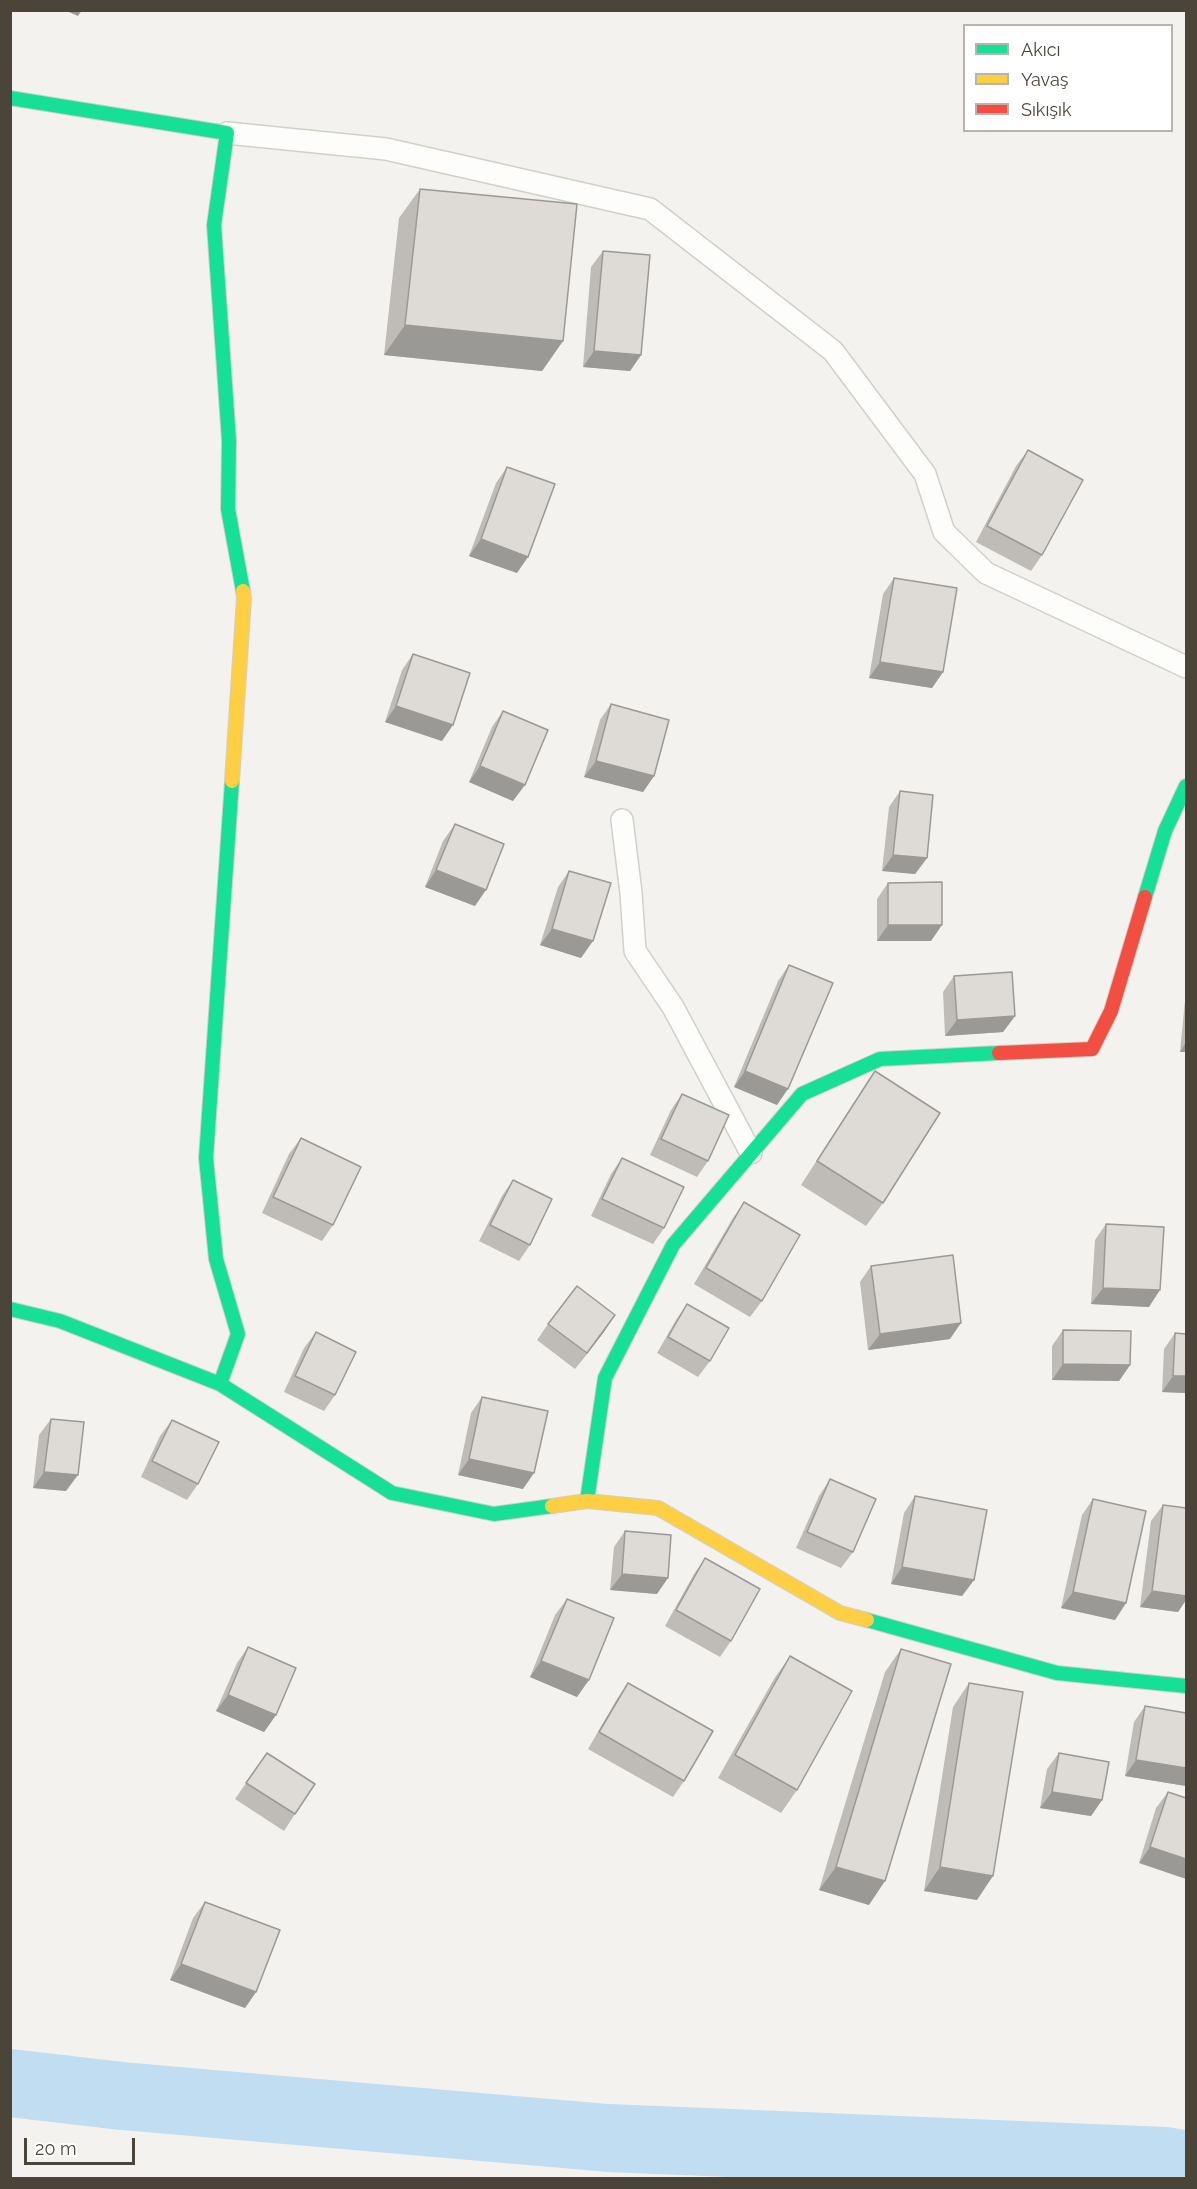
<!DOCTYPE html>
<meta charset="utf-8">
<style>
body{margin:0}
#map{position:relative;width:1197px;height:2189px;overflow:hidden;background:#f4f2ee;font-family:Raleway,sans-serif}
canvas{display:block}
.frame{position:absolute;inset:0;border:12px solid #4b4439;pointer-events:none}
.legend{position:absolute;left:963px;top:24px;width:210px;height:108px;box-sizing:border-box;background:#fff;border:2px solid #b7b4b0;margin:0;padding:8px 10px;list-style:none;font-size:18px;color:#4b4439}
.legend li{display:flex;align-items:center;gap:12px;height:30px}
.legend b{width:30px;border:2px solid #b7b4b0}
.scale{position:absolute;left:24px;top:2138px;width:111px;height:27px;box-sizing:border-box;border:3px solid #4b4439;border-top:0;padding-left:8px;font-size:18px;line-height:21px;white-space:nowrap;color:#4b4439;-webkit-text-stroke:4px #fff;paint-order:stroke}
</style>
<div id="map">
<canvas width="1197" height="2189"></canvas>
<div class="frame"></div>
<ul class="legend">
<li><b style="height:8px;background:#16e098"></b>Akıcı</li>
<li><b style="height:8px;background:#ffcf43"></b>Yavaş</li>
<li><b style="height:8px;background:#f24e42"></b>Sıkışık</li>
</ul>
<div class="scale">20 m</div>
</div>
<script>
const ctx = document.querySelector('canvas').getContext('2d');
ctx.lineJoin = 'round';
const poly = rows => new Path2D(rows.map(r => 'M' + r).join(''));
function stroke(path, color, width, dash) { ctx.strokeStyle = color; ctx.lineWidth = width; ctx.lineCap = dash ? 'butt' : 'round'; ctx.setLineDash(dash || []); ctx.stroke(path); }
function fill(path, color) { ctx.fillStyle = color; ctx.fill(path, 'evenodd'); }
stroke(poly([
 [10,2083,122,2096,608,2138,1165,2161,1186,2165]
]), '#c0ddf1', 68);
const lane = poly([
 [227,133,386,149,650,209,833,351,925,474,944,532,986,573,1186,667],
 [622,820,631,893,635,951,673,1007,751,1153]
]);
const fast = poly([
 [10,98,227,133,214,225,229,441,228,509,243,591],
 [1145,897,1165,831,1186,786],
 [10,1309,60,1321,220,1384,392,1493,494,1514,552,1506],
 [220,1384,238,1334,216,1259,206,1158,232,781],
 [587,1501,605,1378,673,1245,802,1094,880,1059,999,1053],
 [867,1620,1057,1673,1186,1686]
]);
const slow = poly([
 [232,781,244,598,243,591],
 [552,1506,587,1501,658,1508,840,1613,867,1620]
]);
const jam = poly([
 [999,1053,1092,1049,1111,1011,1145,897]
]);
stroke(lane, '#d2d0cb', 24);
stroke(fast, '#d3cfc5', 16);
stroke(slow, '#d3cfc5', 16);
stroke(jam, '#d3cfc5', 16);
stroke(lane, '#fdfdfc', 21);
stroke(fast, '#16e098', 14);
stroke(slow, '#ffcf43', 14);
stroke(jam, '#f24e42', 14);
fill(poly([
 [420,189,563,341,542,371,384,355,399,218],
 [603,251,641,355,630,371,583,367,591,267],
 [1028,450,1042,555,1031,571,976,542,1016,466],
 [507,467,517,573,469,556,496,483],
 [894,578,943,672,932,688,869,678,883,594],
 [413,654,442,741,385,722,402,670],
 [611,704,654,776,643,792,584,777,600,720],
 [503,711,513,801,469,782,492,727],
 [900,791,927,858,915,874,882,871,889,807],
 [455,824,475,906,425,887,443,841],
 [569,871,581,958,540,945,558,887],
 [888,883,931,941,877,941,877,899],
 [789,965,777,1105,734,1087,778,981],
 [954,976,1015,1016,1003,1032,945,1036,943,992],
 [1186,990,1186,1052,1180,1052],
 [875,1071,883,1203,866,1226,801,1185,859,1095],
 [682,1094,708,1161,697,1177,650,1155,671,1110],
 [301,1138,333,1225,322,1241,262,1213,289,1154],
 [622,1158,664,1228,653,1244,591,1216,611,1174],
 [513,1180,530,1245,519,1261,479,1241,502,1196],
 [744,1202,762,1301,750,1317,694,1284,733,1218],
 [1106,1224,1149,1307,1091,1304,1095,1240],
 [871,1266,950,1339,868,1350,860,1282],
 [687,1304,710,1361,698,1377,657,1353,676,1320],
 [548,1324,604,1332,575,1369,537,1340],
 [1063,1330,1130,1365,1119,1381,1052,1380,1052,1346],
 [316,1332,335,1395,324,1411,284,1392,304,1348],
 [1175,1333,1186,1334,1186,1393,1162,1392,1164,1349],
 [482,1397,523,1489,458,1475,471,1413],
 [51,1419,66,1491,33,1488,39,1435],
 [172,1420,198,1484,187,1500,141,1477,160,1436],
 [830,1479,853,1552,841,1568,796,1548,819,1496],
 [915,1496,974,1580,962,1596,891,1584,904,1513],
 [1093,1499,1126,1603,1115,1620,1061,1608,1082,1515],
 [1163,1505,1186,1508,1186,1600,1178,1612,1140,1607,1151,1521],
 [625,1531,657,1594,610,1590,614,1547],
 [705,1558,731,1641,720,1657,665,1626,694,1574],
 [567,1599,577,1697,530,1677,555,1615],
 [248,1647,276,1715,264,1732,216,1711,237,1663],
 [901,1649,869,1905,819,1890,885,1672],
 [790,1656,797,1790,781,1813,718,1778,774,1679],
 [628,1683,684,1781,673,1797,588,1749,617,1699],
 [969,1683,977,1900,924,1891,953,1707],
 [1145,1706,1186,1713,1186,1786,1125,1776,1134,1722],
 [267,1753,295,1814,284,1831,235,1799],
 [1059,1753,1102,1800,1091,1816,1040,1808,1047,1769],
 [1168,1792,1186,1798,1139,1863,1156,1808],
 [205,1902,256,1992,245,2008,170,1980,193,1918]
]), '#bfbcb8');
fill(poly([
 [64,10,82,10,78,16],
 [405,325,563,341,542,371,384,355],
 [594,351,641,355,630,371,583,367],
 [481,539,528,557,517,573,469,556],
 [880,662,943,672,932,688,869,678],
 [396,706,453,725,442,741,385,722],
 [596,761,654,776,643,792,584,777],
 [480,766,525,785,513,801,469,782],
 [893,855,927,858,915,874,882,871],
 [436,870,486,890,475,906,425,887],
 [888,925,942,925,931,941,877,941],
 [552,929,593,941,581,958,540,945],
 [1015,1016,1003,1032,945,1036,957,1020],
 [1186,1042,1186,1052,1180,1052],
 [745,1071,788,1089,777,1105,734,1087],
 [1103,1288,1160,1290,1149,1307,1091,1304],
 [615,1315,604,1332,575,1369,587,1353],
 [961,1323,950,1339,868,1350,880,1334],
 [1063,1364,1130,1365,1119,1381,1052,1380],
 [1173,1376,1186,1376,1186,1393,1162,1392],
 [469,1459,534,1473,523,1489,458,1475],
 [44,1472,78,1475,66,1491,33,1488],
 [902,1567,974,1580,962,1596,891,1584],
 [622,1574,668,1578,657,1594,610,1590],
 [1152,1591,1186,1596,1186,1600,1178,1612,1140,1607],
 [1073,1592,1126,1603,1115,1620,1061,1608],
 [541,1661,589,1680,577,1697,530,1677],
 [228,1695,276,1715,264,1732,216,1711],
 [1136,1760,1186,1768,1186,1786,1125,1776],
 [1052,1792,1102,1800,1091,1816,1040,1808],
 [1150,1847,1186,1859,1186,1879,1139,1863],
 [836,1867,885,1881,869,1905,819,1890],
 [940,1867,993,1876,977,1900,924,1891],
 [181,1964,256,1992,245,2008,170,1980]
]), '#9b9996');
const building = poly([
 [420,189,577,204,563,341,405,325,420,189],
 [603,251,650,255,641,355,594,351,603,251],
 [1028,450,1083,480,1042,555,987,526,1028,450],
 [507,467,555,484,528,557,481,539,507,467],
 [894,578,957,588,943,672,880,662,894,578],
 [413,654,470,673,453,725,396,706,413,654],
 [611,704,669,720,654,776,596,761,611,704],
 [503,711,548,730,525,785,480,766,503,711],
 [900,791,933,795,927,858,893,855,900,791],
 [455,824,504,844,486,890,436,870,455,824],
 [569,871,611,883,593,941,552,929,569,871],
 [942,882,942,925,888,925,888,883,942,882],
 [789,965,833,983,788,1089,745,1071,789,965],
 [1012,972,1015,1016,957,1020,954,976,1012,972],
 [875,1071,940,1113,883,1203,817,1161,875,1071],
 [682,1094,729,1115,708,1161,661,1139,682,1094],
 [301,1138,361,1167,333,1225,273,1197,301,1138],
 [622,1158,684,1187,664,1228,602,1199,622,1158],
 [513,1180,552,1199,530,1245,490,1225,513,1180],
 [744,1202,800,1235,762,1301,706,1268,744,1202],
 [1106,1224,1164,1227,1160,1290,1103,1288,1106,1224],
 [953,1255,961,1323,880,1334,871,1266,953,1255],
 [577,1286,615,1315,587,1353,548,1324,577,1286],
 [687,1304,729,1328,710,1361,668,1337,687,1304],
 [1063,1330,1131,1331,1130,1365,1063,1364,1063,1330],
 [316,1332,356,1352,335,1395,295,1376,316,1332],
 [1175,1333,1186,1334,1186,1376,1173,1376,1175,1333],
 [482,1397,548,1411,534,1473,469,1459,482,1397],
 [51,1419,84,1422,78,1475,44,1472,51,1419],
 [172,1420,219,1442,198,1484,152,1461,172,1420],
 [830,1479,876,1499,853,1552,807,1532,830,1479],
 [915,1496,987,1510,974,1580,902,1567,915,1496],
 [1093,1499,1146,1511,1126,1603,1073,1592,1093,1499],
 [1163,1505,1186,1508,1186,1596,1152,1591,1163,1505],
 [625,1531,671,1535,668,1578,622,1574,625,1531],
 [705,1558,760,1589,731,1641,676,1610,705,1558],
 [567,1599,614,1618,589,1680,541,1661,567,1599],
 [248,1647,296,1668,276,1715,228,1695,248,1647],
 [901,1649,951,1664,885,1881,836,1867,901,1649],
 [790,1656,852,1691,797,1790,735,1755,790,1656],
 [628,1683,713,1731,684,1781,599,1732,628,1683],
 [969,1683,1023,1692,993,1876,940,1867,969,1683],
 [1145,1706,1186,1713,1186,1768,1136,1760,1145,1706],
 [267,1753,315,1784,295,1814,246,1783,267,1753],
 [1059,1753,1109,1762,1102,1800,1052,1792,1059,1753],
 [1168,1792,1186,1798,1186,1859,1150,1847,1168,1792],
 [205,1902,280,1930,256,1992,181,1964,205,1902]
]);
fill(building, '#dedbd6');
stroke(building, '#9b9996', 1.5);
</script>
